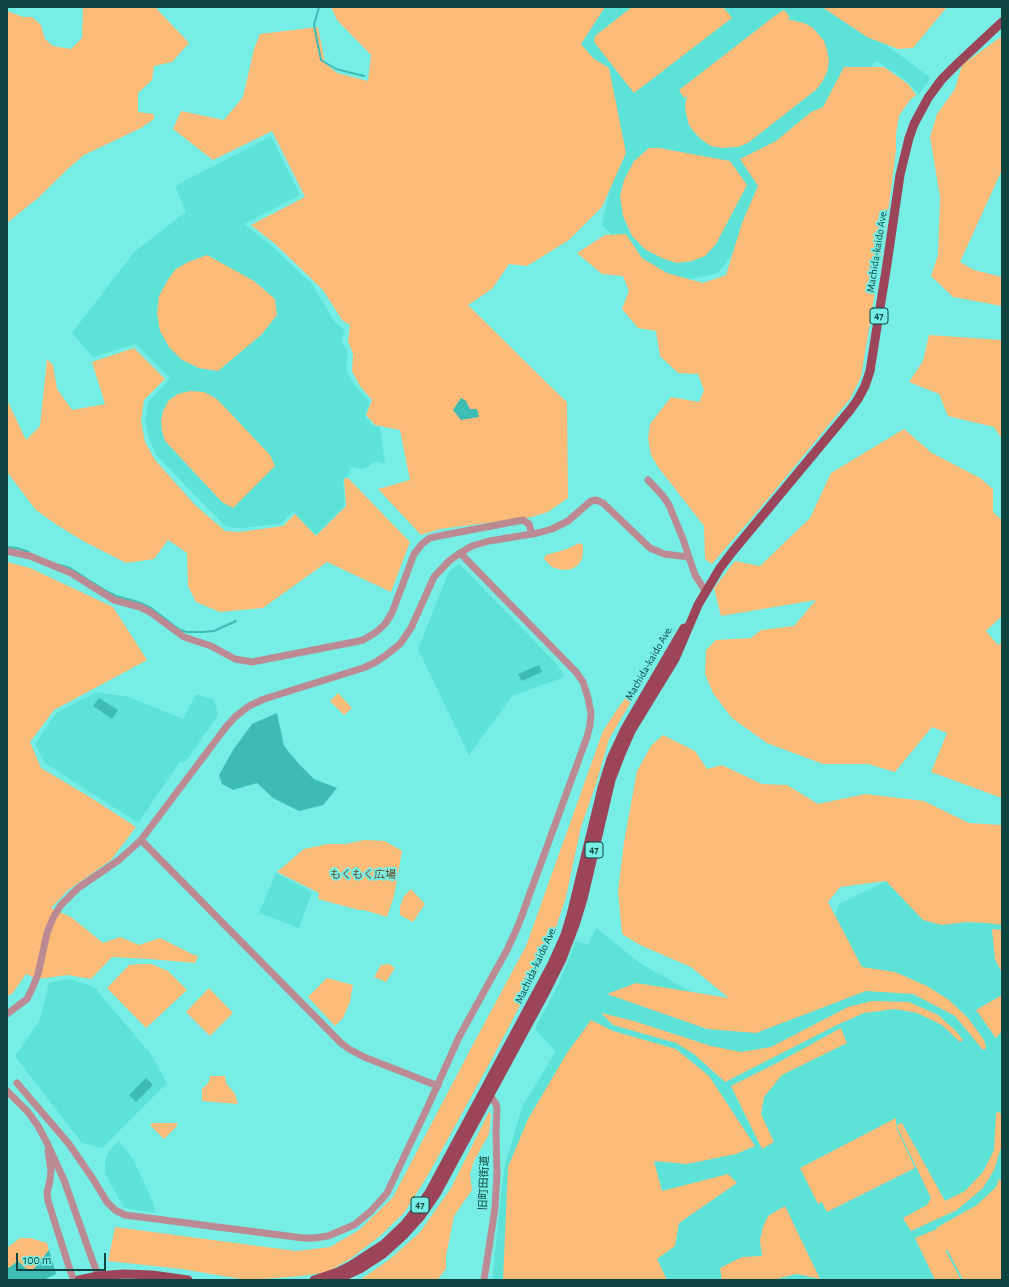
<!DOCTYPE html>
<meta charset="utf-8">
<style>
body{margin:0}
#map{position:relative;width:1009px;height:1287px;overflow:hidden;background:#76eee5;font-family:"Alegreya Sans",sans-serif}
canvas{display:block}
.frame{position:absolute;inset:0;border:8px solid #0d4440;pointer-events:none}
.scale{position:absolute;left:16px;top:1253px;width:90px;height:18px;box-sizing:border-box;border:2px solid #0d4440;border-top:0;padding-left:5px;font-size:12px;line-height:14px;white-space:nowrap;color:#0d4440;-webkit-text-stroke:3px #76eee5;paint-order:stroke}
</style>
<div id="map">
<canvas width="1009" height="1287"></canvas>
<div class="frame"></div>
<div class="scale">100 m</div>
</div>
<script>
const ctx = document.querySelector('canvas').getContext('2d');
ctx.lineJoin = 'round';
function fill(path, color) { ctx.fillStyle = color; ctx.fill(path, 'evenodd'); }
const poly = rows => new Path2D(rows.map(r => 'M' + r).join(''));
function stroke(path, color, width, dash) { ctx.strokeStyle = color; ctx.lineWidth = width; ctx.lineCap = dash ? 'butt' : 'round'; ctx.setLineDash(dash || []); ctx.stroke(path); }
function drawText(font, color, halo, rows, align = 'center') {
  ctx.font = font + ' "Alegreya Sans","Noto Sans JP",sans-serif'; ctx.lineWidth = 4; ctx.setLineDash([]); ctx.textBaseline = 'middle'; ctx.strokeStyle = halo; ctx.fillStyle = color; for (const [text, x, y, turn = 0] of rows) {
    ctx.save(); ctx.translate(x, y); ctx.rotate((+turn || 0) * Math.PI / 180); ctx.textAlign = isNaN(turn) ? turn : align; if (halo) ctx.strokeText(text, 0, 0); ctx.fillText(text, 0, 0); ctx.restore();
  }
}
fill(poly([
 [551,7,832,7,885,44,931,78,919,94,904,79,876,61,718,273,665,285,602,225,619,147],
 [271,136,300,195,244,224,271,245,312,284,335,322,345,330,341,341,348,352,346,369,353,383,370,402,365,416,374,426,380,427,385,464,375,461,368,467,363,469,351,467,347,477,343,478,345,506,316,535,293,512,281,524,241,528,226,527,157,456,150,441,145,421,148,402,170,378,136,344,93,357,72,333,134,252,186,212,175,186],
 [459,564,556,663,564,675,562,678,512,696,469,755,418,649,449,571],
 [96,692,129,697,183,719,196,694,214,700,218,715,187,760,179,763,138,823,45,763,35,744,56,713],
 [276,873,312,892,299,928,259,913],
 [903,873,1002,909,1002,1280,492,1280,504,1169,522,1107,556,1051,535,1029,558,985,576,941,588,945,596,928,643,965,726,1011,816,974,839,904],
 [69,979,94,987,150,1053,167,1083,102,1148,82,1143,15,1056,40,1020,49,983],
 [119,1141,133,1159,153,1202,156,1213,124,1208,105,1173,105,1160,110,1150]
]), '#5de2d8');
fill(poly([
 [83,7,155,7,189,43,172,62,154,66,152,80,138,93,138,112,154,114,154,119,141,128,84,155,70,167,38,198,7,223,7,11,23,17,32,17,41,25,45,39,53,46,71,49,82,38],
 [331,7,605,7,581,44,593,58,609,68,626,153,602,207,569,240,527,266,509,264,492,289,468,305,550,386,567,402,568,498,548,512,532,517,440,529,421,535,378,489,410,480,400,430,375,425,366,415,372,400,360,386,352,371,353,354,348,341,350,325,342,320,323,290,274,243,251,225,305,197,272,131,213,160,173,129,181,111,224,120,243,97,254,49,260,34,318,27,325,63,337,73,368,81,371,55,337,20],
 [632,7,723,7,732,18,634,93,594,42,595,36],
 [822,7,947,7,913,48,898,49,867,37],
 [784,10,790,17,787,19,804,23,812,27,824,41,827,50,829,61,827,72,822,82,817,89,748,143,738,147,721,148,711,146,702,140,695,133,689,125,686,113,685,106,687,96,684,98,679,90,776,15],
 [1002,36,1002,170,960,262,974,270,1002,277,1002,306,953,297,931,276,938,255,940,197,930,137,937,114,955,89,962,65],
 [844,67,884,67,908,84,916,95,910,100,899,116,896,134,896,150,888,214,861,377,850,399,762,506,712,564,705,559,704,526,658,467,651,455,648,439,650,424,671,397,699,402,704,390,698,374,678,373,660,356,656,331,638,328,622,309,629,291,623,276,602,274,577,253,605,235,626,234,642,258,667,273,703,283,726,275,742,223,758,186,740,159,776,141,811,112,823,107],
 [649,148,659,148,730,161,747,185,716,244,705,256,692,261,677,263,664,259,646,250,632,236,623,216,620,196,624,180,634,161],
 [207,255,254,281,275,299,277,315,261,335,218,371,199,368,182,360,169,347,160,331,157,313,159,296,169,278,176,269,188,262],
 [929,335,1002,340,1002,439,994,427,948,416,939,394,909,382,923,361],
 [134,348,165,379,144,400,141,421,145,442,155,460,195,505,225,531,240,532,283,526,295,514,316,536,346,506,344,479,348,478,410,542,391,592,327,562,263,608,220,612,196,602,188,586,187,553,168,540,154,559,126,563,85,542,57,525,36,510,7,472,8,402,26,440,40,426,47,359,53,365,57,389,72,410,105,404,92,362],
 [190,391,204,392,217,399,270,455,275,466,233,508,222,502,165,441,162,431,161,421,163,411,169,400,178,394],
 [904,429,932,453,980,478,993,489,993,512,1002,520,1002,616,986,631,998,645,1002,642,1002,798,931,772,947,733,932,727,895,772,868,764,823,764,767,743,732,718,713,693,705,674,706,650,716,640,751,638,761,630,794,626,816,600,721,616,714,588,735,561,760,566,810,518,831,473],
 [579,543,583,545,583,552,582,559,578,565,572,569,562,570,552,567,544,559,546,555,567,549],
 [7,562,30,568,113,607,147,660,54,710,30,742,41,768,93,799,136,827,111,860,68,890,51,908,71,917,103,943,120,937,139,945,160,938,192,954,198,956,195,963,150,959,112,957,91,979,68,975,37,979,26,974,12,994,7,996],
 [663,648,609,739,596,784,581,827,566,897,548,952,493,1057,428,1175,404,1213,380,1236,350,1259,327,1272,302,1276,247,1280,182,1269,108,1261,115,1227,296,1251,330,1247,359,1230,393,1197,470,1050,526,946,603,731,618,708],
 [338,693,352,708,344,715,330,701],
 [663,735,695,751,707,769,722,765,762,784,787,785,818,804,865,794,924,801,969,823,1002,825,1002,925,987,923,967,922,942,925,923,920,886,881,840,887,828,902,862,967,895,972,927,986,949,1000,968,1018,984,1040,986,1047,985,1050,982,1049,955,1016,913,994,866,991,756,1033,707,1029,607,994,636,983,729,998,691,967,640,945,622,934,618,891,624,842,637,771,651,746],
 [364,840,385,841,402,851,394,896,387,917,364,910,359,910,318,899,319,893,277,872,304,849,327,844,346,844],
 [411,889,425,904,413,922,400,915,400,907,404,896],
 [992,929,1002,930,1002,973,995,959],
 [140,964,151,964,168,971,187,990,146,1028,107,988,129,965],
 [389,964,395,968,386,982,374,977,381,965],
 [327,978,353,985,350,1002,343,1018,335,1026,308,997],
 [209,988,233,1013,210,1036,186,1012],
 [1002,995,1002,1031,996,1038,976,1010],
 [872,1001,909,1002,938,1015,956,1031,963,1040,960,1042,942,1025,917,1013,895,1009,864,1013,837,1025,725,1082,694,1054,676,1043,613,1025,601,1013,634,1021,711,1046,741,1052,771,1047,848,1007],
 [591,1020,613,1031,676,1049,709,1076,755,1146,736,1154,687,1164,654,1161,662,1191,728,1174,737,1183,679,1223,675,1246,657,1259,667,1280,503,1280,508,1167,528,1119,567,1053],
 [841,1028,847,1043,782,1075,764,1097,761,1114,774,1142,762,1149,731,1086,777,1063],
 [210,1076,225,1076,226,1083,235,1094,238,1104,202,1101,202,1089,209,1082],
 [489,1112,491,1114,489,1134,474,1161,470,1174,472,1190,454,1216,446,1256,446,1269,437,1280,360,1280,390,1259,420,1232,451,1188],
 [1000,1112,1002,1120,1001,1148,994,1170,983,1188,957,1210,911,1231,903,1218,927,1205,931,1198,896,1125,902,1123,945,1201,965,1191,983,1172,994,1150,996,1113],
 [896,1118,896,1127,915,1168,827,1212,822,1202,818,1204,800,1168],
 [153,1123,177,1123,177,1126,164,1139,150,1125],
 [999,1179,1002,1181,1002,1280,963,1280,947,1249,946,1251,961,1280,935,1280,915,1238,937,1229,936,1228,977,1205,996,1187],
 [785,1206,820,1279,797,1274,772,1280,722,1280,720,1268,742,1257,762,1256,760,1240,763,1227,768,1216],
 [20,1238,30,1238,47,1243,49,1250,32,1271,25,1268,18,1261,10,1267,7,1268,7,1248]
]), '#fabc78');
fill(poly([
 [461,398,466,401,470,409,477,409,479,417,461,420,453,410],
 [539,665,542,672,522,681,518,674],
 [99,698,118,710,112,719,93,706],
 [277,713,284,746,299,764,314,779,337,788,323,805,299,811,273,798,257,783,233,790,222,784,219,775,233,750,252,724],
 [146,1078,153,1085,136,1102,129,1095],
 [49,1250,56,1274,43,1280,7,1280,7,1268,10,1267,18,1261,25,1268,32,1271]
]), '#3cbcb3');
stroke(poly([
 [319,7,314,25,321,60,336,69,364,76],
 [7,547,17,548,29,552],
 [60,565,70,568,106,591,116,596,138,602,151,608,180,630,187,632,203,632,214,631,236,621]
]), '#3cbcb3', 2);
stroke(poly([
 [648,480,663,496,669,505,683,539,695,575,706,592],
 [7,551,30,556,71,573,114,600,140,607,150,612,184,637,211,646,235,659,252,662,354,642,363,640,375,633,385,624,392,613,414,554,422,544,430,538,439,536,523,520,529,524,532,534],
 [141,840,341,1043,349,1049,364,1057,438,1086],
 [7,1014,27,999,32,989,38,974,47,933,53,918,61,905,78,888,119,860,141,840,226,727,235,717,249,706,264,699,363,668,374,663,385,656,400,644,411,628,434,577,449,561,460,553,472,546,489,541,538,533,552,529,568,521,591,501,596,500,603,503,650,548,664,554,688,557],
 [17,1083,69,1144,93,1179,107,1202,115,1210,125,1215,303,1238,315,1238,328,1236,354,1225,370,1212,381,1200,387,1193,429,1104,459,1037,507,950,518,926,587,737,590,725,591,713,588,698,583,682,576,672,460,553],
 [7,1091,28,1112,38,1126,47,1143,64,1180,93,1262,100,1280],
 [48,1151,51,1170,50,1180,47,1193,48,1201,70,1270,74,1280],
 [484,1280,495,1208,497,1174,496,1132,497,1109,496,1104,488,1093]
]), '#bc8a92', 7);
stroke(poly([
 [79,1280,98,1276,124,1274,152,1275,188,1280],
 [314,1280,338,1272,350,1266,384,1244,404,1225,421,1204,429,1193,551,966,565,935,571,915,602,788,611,759,625,729,684,628],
 [336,1280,360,1269,383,1254,403,1236,421,1216,436,1194,546,991,562,959,575,925,583,899,611,780,621,754,631,731,675,659,698,605,720,568,733,551,851,409,858,399,865,386,870,371,887,264,900,175,909,138,914,124,928,98,942,79,957,64,1002,22]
]), '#9c4559', 9);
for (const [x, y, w] of [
 [879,316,18],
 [594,850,18],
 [420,1205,18]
]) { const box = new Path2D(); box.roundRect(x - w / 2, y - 8, w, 16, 3); ctx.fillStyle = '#76eee5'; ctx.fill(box); stroke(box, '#0d4440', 1); }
drawText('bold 10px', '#0d4440', null, [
 ["47",879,316],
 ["47",594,850],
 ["47",420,1205]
]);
drawText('11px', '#0d4440', '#76eee5', [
 ["Machida-kaido Ave.",877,251,-81],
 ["Machida-kaido Ave.",649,663,-60],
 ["Machida-kaido Ave.",536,965,-65],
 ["旧町田街道",484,1183,-88]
]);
drawText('11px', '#6a4a26', '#76eee5', [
 ["もくもく広場",363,875]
]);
</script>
